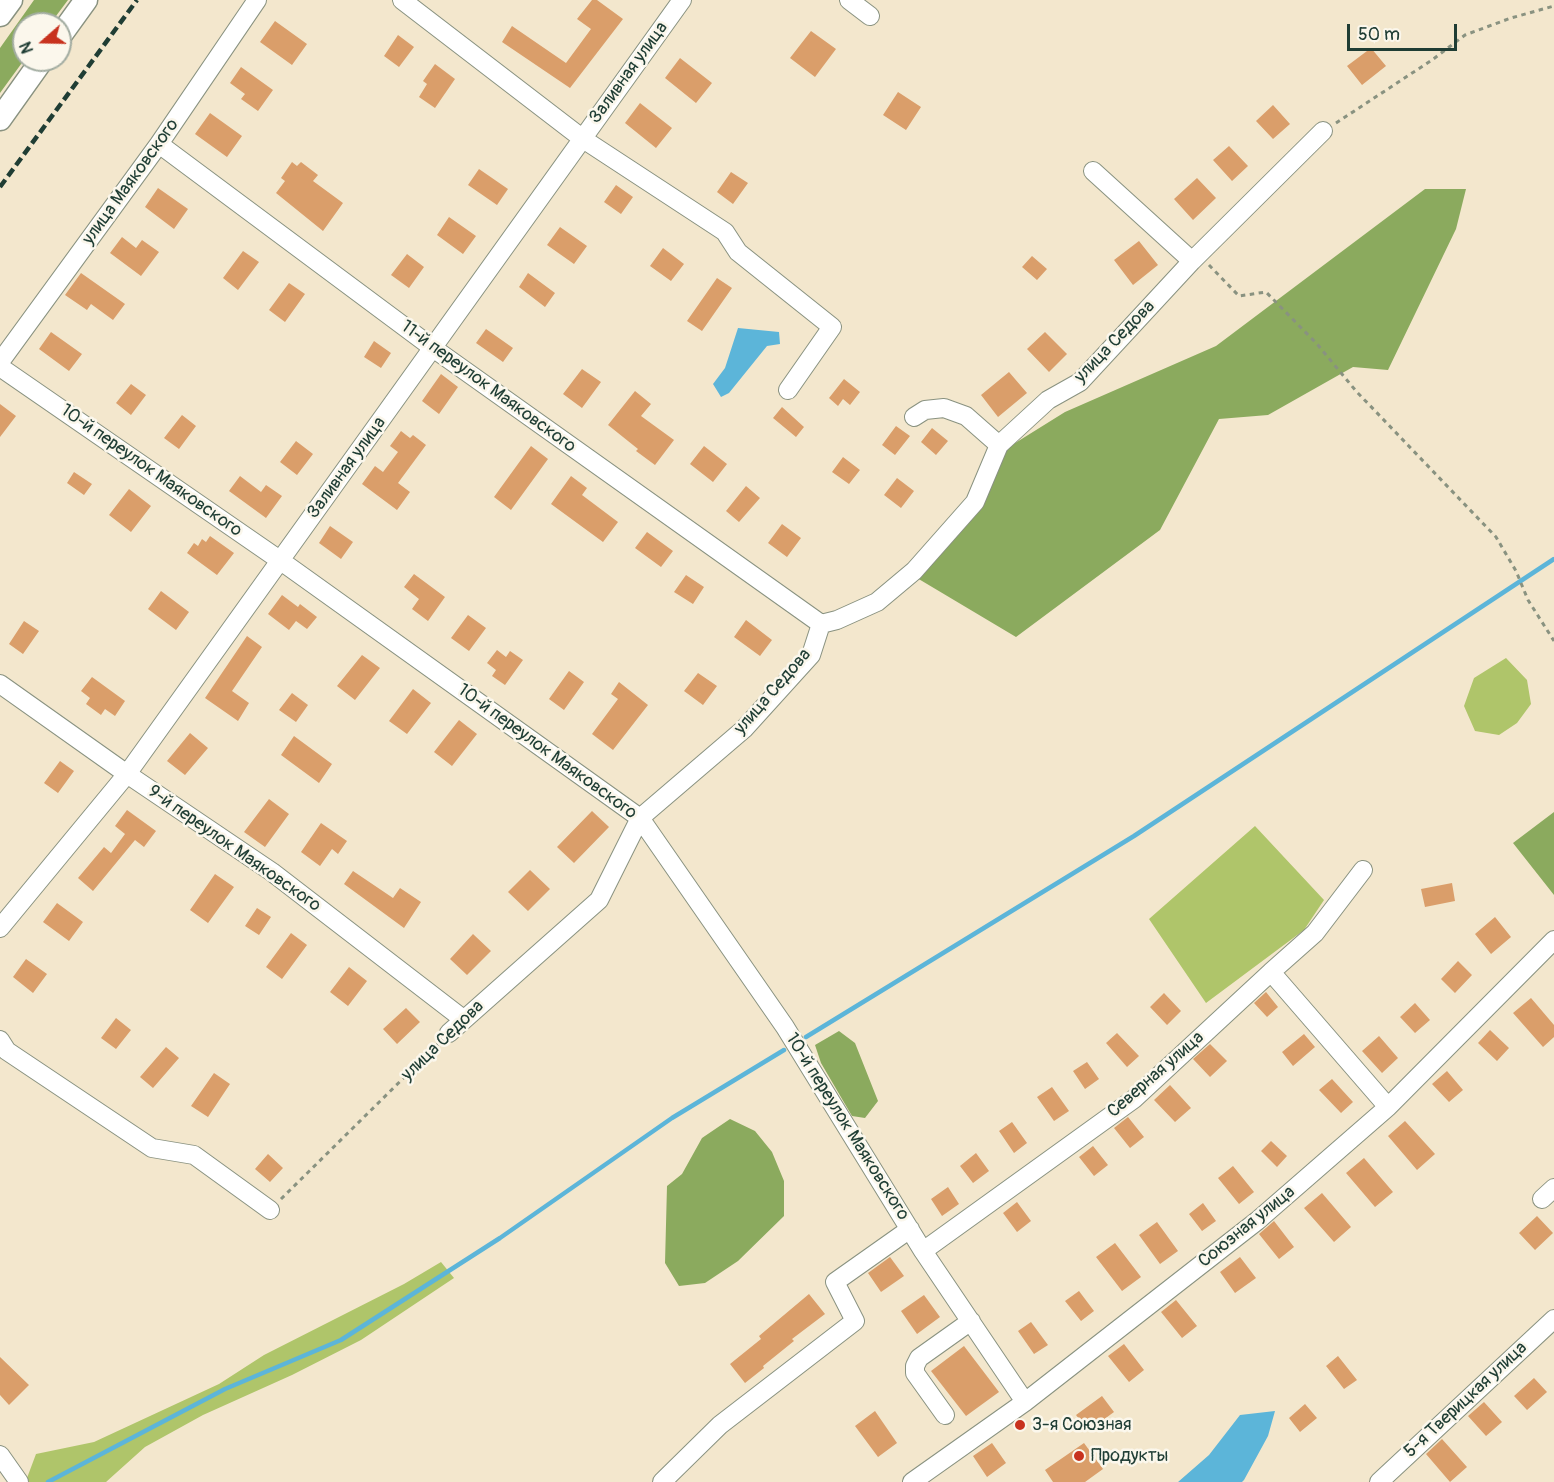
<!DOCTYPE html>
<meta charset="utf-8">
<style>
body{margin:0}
#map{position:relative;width:1554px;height:1482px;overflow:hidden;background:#f3e7cd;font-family:Pangolin,sans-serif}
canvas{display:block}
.north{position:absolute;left:12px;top:12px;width:60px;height:60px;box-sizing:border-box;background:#fbf7ec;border:2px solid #a3ada2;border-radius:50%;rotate:250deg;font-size:16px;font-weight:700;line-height:24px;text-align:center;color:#1f3d34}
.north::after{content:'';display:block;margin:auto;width:21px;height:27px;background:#c8321e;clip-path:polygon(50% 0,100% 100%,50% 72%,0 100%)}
.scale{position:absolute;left:1347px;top:24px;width:110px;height:27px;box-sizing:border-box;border:3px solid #1f3d34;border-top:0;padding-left:8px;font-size:18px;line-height:21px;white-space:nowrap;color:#1f3d34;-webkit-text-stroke:4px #fbf7ec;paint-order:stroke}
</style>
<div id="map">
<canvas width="1554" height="1482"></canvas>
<div class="north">N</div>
<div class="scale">50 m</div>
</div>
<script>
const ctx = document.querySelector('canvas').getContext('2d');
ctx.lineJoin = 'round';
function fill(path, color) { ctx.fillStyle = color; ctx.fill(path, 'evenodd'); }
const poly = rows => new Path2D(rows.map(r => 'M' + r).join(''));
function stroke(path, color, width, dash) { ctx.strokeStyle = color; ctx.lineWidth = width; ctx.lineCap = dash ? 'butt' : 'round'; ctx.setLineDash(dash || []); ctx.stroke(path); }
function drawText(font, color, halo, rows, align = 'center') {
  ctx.font = font + ' Pangolin,sans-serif'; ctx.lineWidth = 5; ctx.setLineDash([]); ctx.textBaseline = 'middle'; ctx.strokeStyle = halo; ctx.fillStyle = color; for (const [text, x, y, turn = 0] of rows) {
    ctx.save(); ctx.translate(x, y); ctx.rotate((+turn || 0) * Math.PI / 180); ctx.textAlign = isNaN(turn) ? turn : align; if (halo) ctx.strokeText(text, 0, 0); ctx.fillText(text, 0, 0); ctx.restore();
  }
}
fill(poly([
 [1506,658,1527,680,1531,704,1517,723,1499,735,1475,731,1464,706,1474,678],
 [1255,826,1324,900,1304,930,1206,1003,1149,919],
 [441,1262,454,1278,361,1340,292,1375,203,1415,145,1447,106,1482,29,1482,27,1478,36,1454,94,1442,219,1384,264,1355,404,1284]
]), '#afc56a');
fill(poly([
 [34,0,68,0,50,24,24,24,24,60,0,93,0,48],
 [1425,189,1466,189,1456,229,1388,370,1353,367,1268,415,1219,419,1160,530,1016,637,917,578,980,510,1004,450,1065,412,1216,346],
 [1554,812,1554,895,1513,843],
 [839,1031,855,1043,878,1101,865,1118,852,1116,821,1063,815,1045],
 [730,1119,755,1131,772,1152,784,1181,784,1216,738,1261,705,1283,679,1286,665,1263,667,1186,682,1174,702,1138]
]), '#8baa5e');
fill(poly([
 [738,328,779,332,780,344,767,346,729,393,721,397,713,384,725,368],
 [1275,1411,1268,1436,1244,1480,1242,1482,1178,1482,1209,1455,1240,1415]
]), '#5cb5d9');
stroke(poly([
 [806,1037,1134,836,1554,559],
 [48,1482,225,1389,341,1340,500,1238,672,1118,784,1050]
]), '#5cb5d9', 4.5);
fill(poly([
 [592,0,597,0,623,19,570,88,502,42,512,26,566,63,591,29,577,19],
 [275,21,307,44,292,65,260,42],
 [811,31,836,49,815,77,790,58],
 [398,35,414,47,399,67,384,56],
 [1371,48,1386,66,1362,85,1347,66],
 [680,58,712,83,696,103,665,78],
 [435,64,455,79,435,108,419,97,427,84,423,81],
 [241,67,273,90,258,111,241,99,245,94,230,83],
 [898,92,921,107,906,130,883,115],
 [640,103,672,128,656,148,625,123],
 [1273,105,1290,124,1273,139,1256,121],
 [210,113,242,136,227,157,195,134],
 [1229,146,1248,166,1232,181,1213,160],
 [292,162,297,166,301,162,318,175,313,181,343,203,323,231,276,193,285,181,281,178],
 [479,169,508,189,497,205,468,185],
 [731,172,748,183,733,204,717,192],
 [1197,178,1216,198,1193,220,1174,199],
 [616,185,633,197,621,214,604,202],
 [158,188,188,209,174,229,145,207],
 [449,217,476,236,463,254,437,235],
 [560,227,587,246,574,264,547,245],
 [122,237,136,248,142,240,159,252,141,276,110,253],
 [1139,241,1158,265,1133,285,1114,260],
 [663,248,684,264,671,281,650,266],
 [243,251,259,262,238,290,223,278],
 [407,254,424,267,409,288,391,275],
 [1032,256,1047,269,1037,280,1022,267],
 [81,273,125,304,113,320,91,304,87,310,65,295],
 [528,273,555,293,545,307,519,287],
 [717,278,732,288,702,331,687,321],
 [289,283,305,294,285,322,269,310],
 [486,329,513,348,503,362,476,343],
 [51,332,82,354,69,371,39,349],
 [1045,332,1067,354,1049,372,1027,349],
 [374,341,391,353,381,368,364,357],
 [582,369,601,382,582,408,563,394],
 [1009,372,1027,393,998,417,981,395],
 [441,374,458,387,439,414,422,401],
 [844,379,860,392,850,405,843,399,838,406,829,398],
 [131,384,146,395,131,415,116,403],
 [635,391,651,404,641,416,674,440,655,465,636,451,638,449,608,425],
 [0,404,16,416,0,437],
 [782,407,804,427,796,437,773,418],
 [182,415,196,426,179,449,164,438],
 [896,426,910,436,895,455,882,445],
 [932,428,948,441,936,455,921,442],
 [401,431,410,438,413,435,426,445,398,483,410,492,397,510,362,484,375,466,383,472,398,452,390,446],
 [296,441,313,454,297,475,280,462],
 [531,446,548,459,511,510,494,497],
 [704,446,727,464,713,482,690,464],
 [843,457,860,470,849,484,832,472],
 [74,472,92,484,84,495,67,483],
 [240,476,261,492,266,485,282,496,266,518,229,491],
 [571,476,587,488,582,495,618,522,603,542,551,504],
 [897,478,914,491,901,508,884,495],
 [746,486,760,498,739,522,726,511],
 [129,489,151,506,131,532,109,515],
 [782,524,801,538,787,557,768,543],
 [330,526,353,542,341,559,319,543],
 [647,532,673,551,661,567,635,548],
 [210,536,234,553,217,575,187,553,194,543,198,546,202,539,206,542],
 [414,574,445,597,428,621,412,609,419,599,404,587],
 [686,575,704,587,693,604,674,592],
 [161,591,189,612,176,630,148,609],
 [282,595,298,607,300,604,317,617,307,629,296,621,289,630,268,614],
 [468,615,486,628,469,651,451,638],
 [746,620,772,640,760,656,734,637],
 [24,621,39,631,23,654,9,644],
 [247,636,262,647,232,691,249,703,238,721,205,698],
 [497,650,506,657,510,651,523,660,505,685,492,676,496,670,487,663],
 [362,655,380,668,355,700,337,686],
 [569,671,584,682,564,710,549,699],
 [698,673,717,686,703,705,684,691],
 [92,677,125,701,115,716,105,709,101,715,86,704,90,698,81,691],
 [619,682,648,705,613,750,592,734,618,699,611,694],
 [413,689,431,703,407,734,389,721],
 [292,693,308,705,296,722,279,710],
 [459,720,477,734,452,766,434,752],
 [190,733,208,748,185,775,167,761],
 [294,736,332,764,319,783,281,755],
 [60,761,74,771,58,793,44,783],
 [269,799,289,814,265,847,244,832],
 [127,810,156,831,144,847,135,840,93,891,78,878,104,847,111,853,125,834,115,826],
 [592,811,609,827,574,863,557,847],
 [321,823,347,841,338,854,332,849,320,866,301,852],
 [530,870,550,889,528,911,508,892],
 [353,871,393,898,400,888,421,902,404,928,344,884],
 [215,874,234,887,208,923,190,910],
 [1452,883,1455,901,1425,907,1421,889],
 [57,903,83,922,69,941,43,922],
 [257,908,271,917,259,935,245,926],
 [1495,917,1511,937,1491,954,1475,934],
 [291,933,307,945,282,979,266,967],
 [473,934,491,951,467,975,450,959],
 [26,959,47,974,33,993,13,977],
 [1458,961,1472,975,1455,993,1441,979],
 [349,967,367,981,348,1006,330,992],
 [1266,992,1278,1007,1267,1017,1254,1003],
 [1164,993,1181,1011,1167,1025,1150,1007],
 [1531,998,1554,1025,1554,1037,1543,1047,1513,1013],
 [1415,1003,1430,1020,1415,1033,1400,1017],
 [406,1008,420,1022,397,1044,383,1029],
 [116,1018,131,1030,116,1049,101,1038],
 [1490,1030,1509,1048,1497,1061,1478,1043],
 [1117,1033,1139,1056,1127,1067,1106,1043],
 [1304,1034,1315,1047,1293,1066,1282,1052],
 [1379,1036,1398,1058,1382,1073,1362,1051],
 [1210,1044,1227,1061,1210,1077,1193,1059],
 [166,1047,179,1058,153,1088,140,1077],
 [1087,1062,1099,1079,1085,1089,1073,1071],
 [1447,1071,1463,1090,1449,1102,1432,1084],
 [214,1073,230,1084,208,1117,191,1106],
 [1332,1079,1353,1102,1341,1113,1319,1090],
 [1170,1085,1191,1108,1175,1122,1154,1100],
 [1052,1087,1069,1111,1054,1121,1037,1097],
 [1128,1117,1144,1137,1130,1148,1114,1128],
 [1405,1121,1435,1154,1417,1170,1388,1136],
 [1012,1122,1027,1143,1014,1153,999,1131],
 [1271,1141,1287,1156,1277,1167,1261,1151],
 [1093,1146,1108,1165,1094,1176,1079,1157],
 [976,1153,989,1171,973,1183,960,1166],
 [268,1154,283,1168,270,1182,255,1169],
 [1364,1158,1393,1192,1375,1207,1346,1173],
 [1233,1166,1254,1192,1239,1204,1218,1178],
 [948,1187,959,1204,942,1216,931,1199],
 [1322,1193,1351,1227,1334,1242,1304,1208],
 [1017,1202,1031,1221,1017,1232,1003,1213],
 [1203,1203,1216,1221,1202,1231,1189,1214],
 [1537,1216,1553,1233,1535,1250,1519,1233],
 [1274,1221,1294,1247,1279,1259,1259,1234],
 [1157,1222,1178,1251,1160,1264,1139,1235],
 [1115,1243,1141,1277,1122,1291,1096,1257],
 [890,1257,904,1276,881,1292,868,1273],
 [1240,1257,1256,1278,1235,1293,1220,1272],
 [1079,1291,1094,1311,1081,1321,1065,1301],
 [809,1294,825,1314,792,1339,794,1341,763,1366,764,1368,745,1383,730,1364,761,1339,759,1336],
 [924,1295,940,1317,917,1334,901,1311],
 [1176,1300,1197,1326,1182,1338,1161,1312],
 [1031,1322,1048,1345,1034,1354,1018,1331],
 [1124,1344,1144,1370,1129,1382,1108,1356],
 [964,1346,999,1392,966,1416,931,1371],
 [1338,1356,1357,1380,1344,1389,1326,1366],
 [0,1357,29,1385,9,1405,0,1395],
 [1534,1378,1547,1392,1527,1410,1514,1396],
 [1102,1396,1114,1412,1088,1431,1076,1415],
 [1484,1402,1502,1422,1486,1436,1468,1416],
 [1305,1404,1317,1418,1300,1432,1289,1418],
 [875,1411,897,1443,878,1457,855,1426],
 [1442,1439,1467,1467,1450,1482,1426,1454],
 [992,1443,1006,1463,987,1477,973,1456],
 [1084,1443,1103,1469,1085,1482,1053,1482,1045,1470]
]), '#da9e6a');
const minor = poly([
 [402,0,583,139,725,232,738,252,832,327,788,390],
 [849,0,870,16],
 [159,144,433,348,821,624],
 [1093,171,1192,261],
 [0,362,159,144,257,0],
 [0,367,281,561,640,818,785,1027,923,1251,1025,1402],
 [914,417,925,410,944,408,966,416,999,445],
 [821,624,837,620,877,602,914,571,975,502,999,445,1048,400,1080,382,1192,261,1323,131],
 [0,684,127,774,272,872,463,1019],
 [0,928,127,774,682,0],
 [1271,972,1388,1107],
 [449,1033,599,900,640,818,744,729,811,655,821,624],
 [0,1040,7,1051,152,1148,194,1155,270,1210],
 [1542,1199,1554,1188],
 [923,1251,1134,1099,1271,972,1315,933,1363,870],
 [945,1415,915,1373,915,1366,919,1358,971,1321],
 [0,1455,19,1482],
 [662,1482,720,1425,855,1321,835,1282,910,1229],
 [912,1482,1025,1402,1257,1221,1388,1107,1554,940],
 [1379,1482,1554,1319]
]);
const major = poly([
 [0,15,11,0],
 [60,36,86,0],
 [0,119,42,60]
]);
stroke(minor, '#899280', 20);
stroke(major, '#899280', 25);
stroke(poly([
 [1336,123,1432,60,1465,35,1511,18,1554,6],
 [1209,265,1239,296,1266,292,1317,344,1356,391,1496,537,1516,571,1528,600,1554,641],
 [281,1199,439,1043]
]), '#899280', 3, [4.5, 4.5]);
stroke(minor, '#fff', 18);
stroke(major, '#fff', 22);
stroke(poly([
 [0,187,137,0]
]), '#1f3d34', 4.5, [9, 4.5]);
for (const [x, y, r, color] of [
 [1020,1425,6,"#c8321e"],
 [1079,1456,6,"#c8321e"]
]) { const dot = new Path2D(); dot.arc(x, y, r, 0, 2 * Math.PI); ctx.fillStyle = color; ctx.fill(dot); stroke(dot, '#fbf7ec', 2); }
drawText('18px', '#1f3d34', '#fbf7ec', [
 ["Заливная улица",629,73,-54],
 ["улица Маяковского",131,182,-54],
 ["улица Седова",1115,342,-46],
 ["11-й переулок Маяковского",488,387,36],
 ["Заливная улица",347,468,-54],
 ["10-й переулок Маяковского",151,471,35],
 ["улица Седова",773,692,-49],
 ["10-й переулок Маяковского",547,752,36],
 ["9-й переулок Маяковского",234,849,35],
 ["улица Седова",443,1041,-44],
 ["Северная улица",1156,1075,-41],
 ["10-й переулок Маяковского",847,1127,58],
 ["Союзная улица",1247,1227,-39],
 ["5-я Тверицкая улица",1466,1400,-43]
]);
drawText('18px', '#1f3d34', '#fbf7ec', [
 ["3-я Союзная",1032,1425],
 ["Продукты",1091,1456]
], 'left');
</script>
